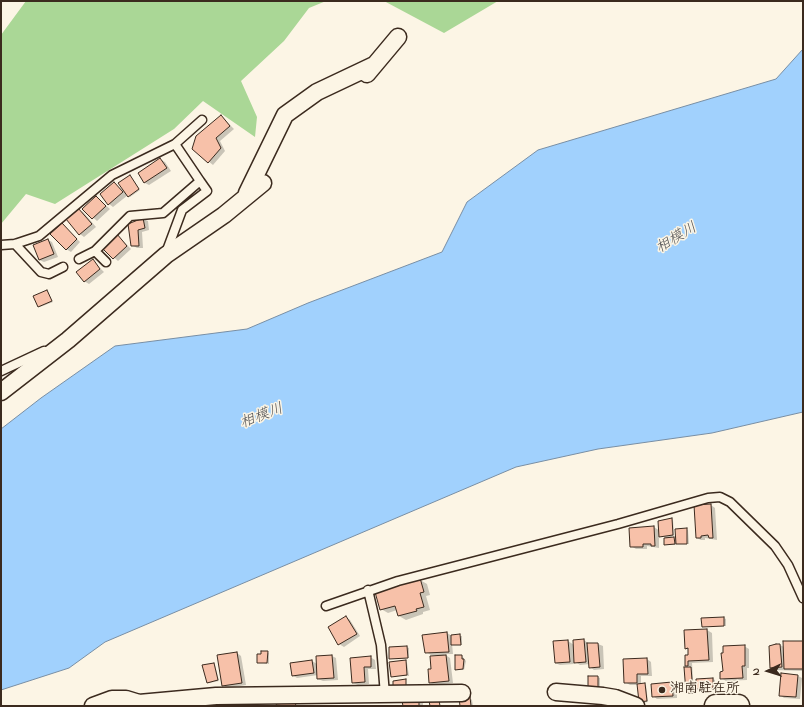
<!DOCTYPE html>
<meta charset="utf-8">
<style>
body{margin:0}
#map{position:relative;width:804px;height:707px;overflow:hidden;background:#fcf5e5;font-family:"Indie Flower",sans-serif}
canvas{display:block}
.frame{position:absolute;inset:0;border:2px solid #3b2a1e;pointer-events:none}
.north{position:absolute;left:748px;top:651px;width:40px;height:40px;-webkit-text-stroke:3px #fcf5e5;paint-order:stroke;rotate:266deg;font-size:11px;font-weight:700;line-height:16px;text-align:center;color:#3b2a1e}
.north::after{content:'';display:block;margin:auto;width:14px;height:18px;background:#3b2a1e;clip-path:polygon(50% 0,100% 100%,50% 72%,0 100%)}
</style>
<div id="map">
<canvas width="804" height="707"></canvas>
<div class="frame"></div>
<div class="north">N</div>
</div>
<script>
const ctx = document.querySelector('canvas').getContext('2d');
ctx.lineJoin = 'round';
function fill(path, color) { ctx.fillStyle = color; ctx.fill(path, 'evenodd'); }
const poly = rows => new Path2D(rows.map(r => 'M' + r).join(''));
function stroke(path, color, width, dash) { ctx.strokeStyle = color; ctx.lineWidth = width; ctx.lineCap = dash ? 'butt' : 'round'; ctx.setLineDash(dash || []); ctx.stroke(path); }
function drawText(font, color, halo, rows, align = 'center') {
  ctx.font = font + ' "Indie Flower","Klee One",sans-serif'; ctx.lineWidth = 3; ctx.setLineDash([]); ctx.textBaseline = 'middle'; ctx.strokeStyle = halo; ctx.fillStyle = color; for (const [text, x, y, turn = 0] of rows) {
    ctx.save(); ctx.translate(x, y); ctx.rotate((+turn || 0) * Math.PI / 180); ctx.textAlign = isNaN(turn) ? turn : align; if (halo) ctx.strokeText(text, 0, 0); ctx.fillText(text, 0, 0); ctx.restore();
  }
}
fill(poly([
 [26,1,326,1,309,8,284,41,241,81,257,117,255,137,203,101,174,129,55,204,26,194,1,224,1,35],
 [384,1,498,1,444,33]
]), '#aad796');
const water = poly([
 [803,49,803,412,712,433,598,449,516,467,105,642,69,668,1,690,1,429,41,398,115,346,247,329,308,303,442,252,467,202,538,150,776,79,803,49]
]);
fill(water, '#a1d1fd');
stroke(water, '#788ea4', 1);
fill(poly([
 [221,116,234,129,220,141,225,151,213,165,193,149],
 [160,159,165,162,171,171,149,185,145,183,139,173],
 [130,176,140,190,130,197,128,195,113,207,109,204,114,183,123,191],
 [96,197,110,209,97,221,84,209],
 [78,209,83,212,96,227,84,237,80,234,67,219],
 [143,219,148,221,149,230,142,232,143,248,137,248,132,245,129,225],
 [62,224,80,242,71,252,66,249],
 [117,235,131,249,118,261,104,248],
 [48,240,52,242,58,257,44,262,39,260],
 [93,261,104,272,89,284,84,281],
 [47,291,53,302,40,307,38,306],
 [711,505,715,508,717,540,705,538,705,540,701,540,697,538],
 [672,519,673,520,674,536,671,536,677,540,686,529,688,530,689,544,676,543,676,545,667,545,665,544,665,537,659,536,659,548,647,546,647,549,636,549,631,546,654,527,660,531],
 [420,580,427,584,430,595,426,596,430,610,423,612,423,614,406,620,399,616,397,610,388,613,381,609],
 [346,617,350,620,360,636,344,647,339,644,329,628],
 [724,618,726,619,726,626,703,626],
 [707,630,712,633,713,662,692,663,694,694,689,694,687,693,685,668,691,668,686,665,689,650,686,648],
 [447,633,452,636,462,636,462,645,452,644,453,654,444,654,450,658,453,683,435,685,430,683,432,670,439,655,431,655,426,652],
 [584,640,589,644,598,644,603,646,604,669,594,670,590,667,590,664,580,665,574,661,574,664,560,665,555,663,568,641,574,645,574,641],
 [803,642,803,671,776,670,771,667,780,645,784,647],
 [744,646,749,649,749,668,747,668,747,680,726,681,721,678,724,672],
 [407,647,409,648,409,658,390,658,390,648],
 [267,652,269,653,269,664,258,662,262,655],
 [237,653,241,656,246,685,227,688,223,685],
 [332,656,336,658,338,680,323,681,318,679,318,675,297,678,292,675,312,661,317,664],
 [462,656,466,661,464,670,458,670,456,669],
 [370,657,375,660,376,669,368,669,369,684,358,685,353,683],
 [647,659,651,662,652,676,641,676,641,685,646,685,648,702,641,703,638,685,630,685,625,682],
 [406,662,407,663,409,676,392,676],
 [213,664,215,665,219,681,209,683,207,682],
 [798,676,802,678,800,699,784,698,780,695],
 [598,677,600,678,600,689,591,690],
 [713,679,715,680,715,689,697,689],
 [672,683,677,686,677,698,657,699,653,696,652,685],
 [470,698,472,700,473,706,461,706,460,699],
 [418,701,423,703,423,706,404,706]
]), '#0003');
const building = poly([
 [221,115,230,126,216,138,221,148,208,163,192,149,196,136,221,115],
 [160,158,167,168,144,183,138,173,160,158],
 [130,175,139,189,128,197,118,183,130,175],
 [114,182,123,192,108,205,100,194,114,182],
 [96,196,106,206,92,219,82,209,96,196],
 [78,208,92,224,79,235,66,219,78,208],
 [143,218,145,228,138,230,139,246,131,246,128,224,143,218],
 [62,223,77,239,66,250,50,234,62,223],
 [117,234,127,246,113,259,102,248,117,234],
 [48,239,54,254,39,260,33,245,48,239],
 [93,259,100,269,84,282,76,272,93,259],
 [47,290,52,301,38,307,33,296,47,290],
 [711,504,713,538,709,538,708,535,701,536,701,538,696,538,694,505,711,504],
 [672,518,673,535,659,537,658,521,672,518],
 [654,526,655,546,651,546,651,544,643,544,643,547,630,547,629,528,654,526],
 [687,528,687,544,676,544,675,529,687,528],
 [674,537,675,544,664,545,664,538,674,537],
 [420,578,424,592,420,593,424,607,416,609,417,611,398,616,395,606,380,610,375,592,420,578],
 [346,616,357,634,338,645,328,627,346,616],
 [724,617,724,626,702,627,701,618,724,617],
 [707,629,709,660,688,661,688,666,685,666,685,655,688,655,688,648,685,649,684,630,707,629],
 [447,632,449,652,425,653,422,635,447,632],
 [460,634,461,645,451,645,451,635,460,634],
 [584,639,586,662,574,663,573,640,584,639],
 [568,640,570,662,555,663,553,641,568,640],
 [783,641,803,641,803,669,784,669,783,641],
 [587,643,598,643,600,667,589,668,587,643],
 [776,644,780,644,782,667,770,668,769,646,776,644],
 [745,645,745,666,742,666,743,678,720,679,720,672,723,671,721,653,723,653,723,646,745,645],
 [407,646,408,658,389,659,389,647,407,646],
 [261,651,268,651,267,663,257,663,257,654,261,654,261,651],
 [237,652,242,683,222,686,217,655,237,652],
 [332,655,334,678,317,679,316,656,332,655],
 [446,655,449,681,429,683,428,669,431,669,430,656,446,655],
 [455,655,462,655,462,659,464,659,463,669,455,670,455,655],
 [371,656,371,667,364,667,365,682,352,683,350,658,371,656],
 [647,658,648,674,637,674,637,683,624,683,623,659,647,658],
 [312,660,314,673,292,676,290,663,312,660],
 [406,660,407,675,391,677,389,662,406,660],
 [214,663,218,680,207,683,202,665,214,663],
 [684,667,691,667,693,693,686,693,684,667],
 [781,673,798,675,796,697,779,696,781,673],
 [588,676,598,676,598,689,588,689,588,676],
 [713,678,713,688,696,689,696,679,713,678],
 [406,679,406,686,393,687,393,681,406,679],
 [672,682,673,696,652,697,651,684,672,682],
 [645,683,647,701,639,702,637,684,645,683],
 [470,697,471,706,460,706,459,698,470,697],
 [419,700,419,706,403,706,402,701,419,700],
 [439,700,440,706,430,706,429,701,439,700],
 [295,702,296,706,277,706,276,704,295,702]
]);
fill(building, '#f7c1a9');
stroke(building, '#3b2a1e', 1);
const service = poly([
 [175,144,202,120],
 [15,244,41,272,49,274,63,267],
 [1,245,15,244,39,236,112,175,175,144,200,181,163,213,130,216,95,251,79,259],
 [95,251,106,262],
 [166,253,182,210,207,191,200,181],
 [1,371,44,351],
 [368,590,381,645,385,695],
 [326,606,398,581,618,524,708,498,720,497,730,502,775,546,788,565,803,598]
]);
const minor = poly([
 [367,74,398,37],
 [247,193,285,115,317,92,374,65],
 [1,392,68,340,166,255,224,215,263,183],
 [556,692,603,696,615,698,636,706],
 [93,706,112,699,126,699,139,703,216,696,462,693]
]);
const secondary = poly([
 [716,706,738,706]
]);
stroke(service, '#3b2a1e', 11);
stroke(minor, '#3b2a1e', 19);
stroke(secondary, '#3b2a1e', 25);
stroke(service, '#fcf5e5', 8);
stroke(minor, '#fcf5e5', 16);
stroke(secondary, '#fcf5e5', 22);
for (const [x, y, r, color] of [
 [662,690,4,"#3b2a1e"]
]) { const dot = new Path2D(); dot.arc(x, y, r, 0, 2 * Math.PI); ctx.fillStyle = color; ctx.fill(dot); stroke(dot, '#fcf5e5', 1.5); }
drawText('bold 14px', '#3b2a1e', '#fcf5e5', [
 ["湘南駐在所",670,690]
], 'left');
drawText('italic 15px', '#545456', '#fcf5e5', [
 ["相模川",677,239,-31],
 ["相模川",262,417,-21]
]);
</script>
